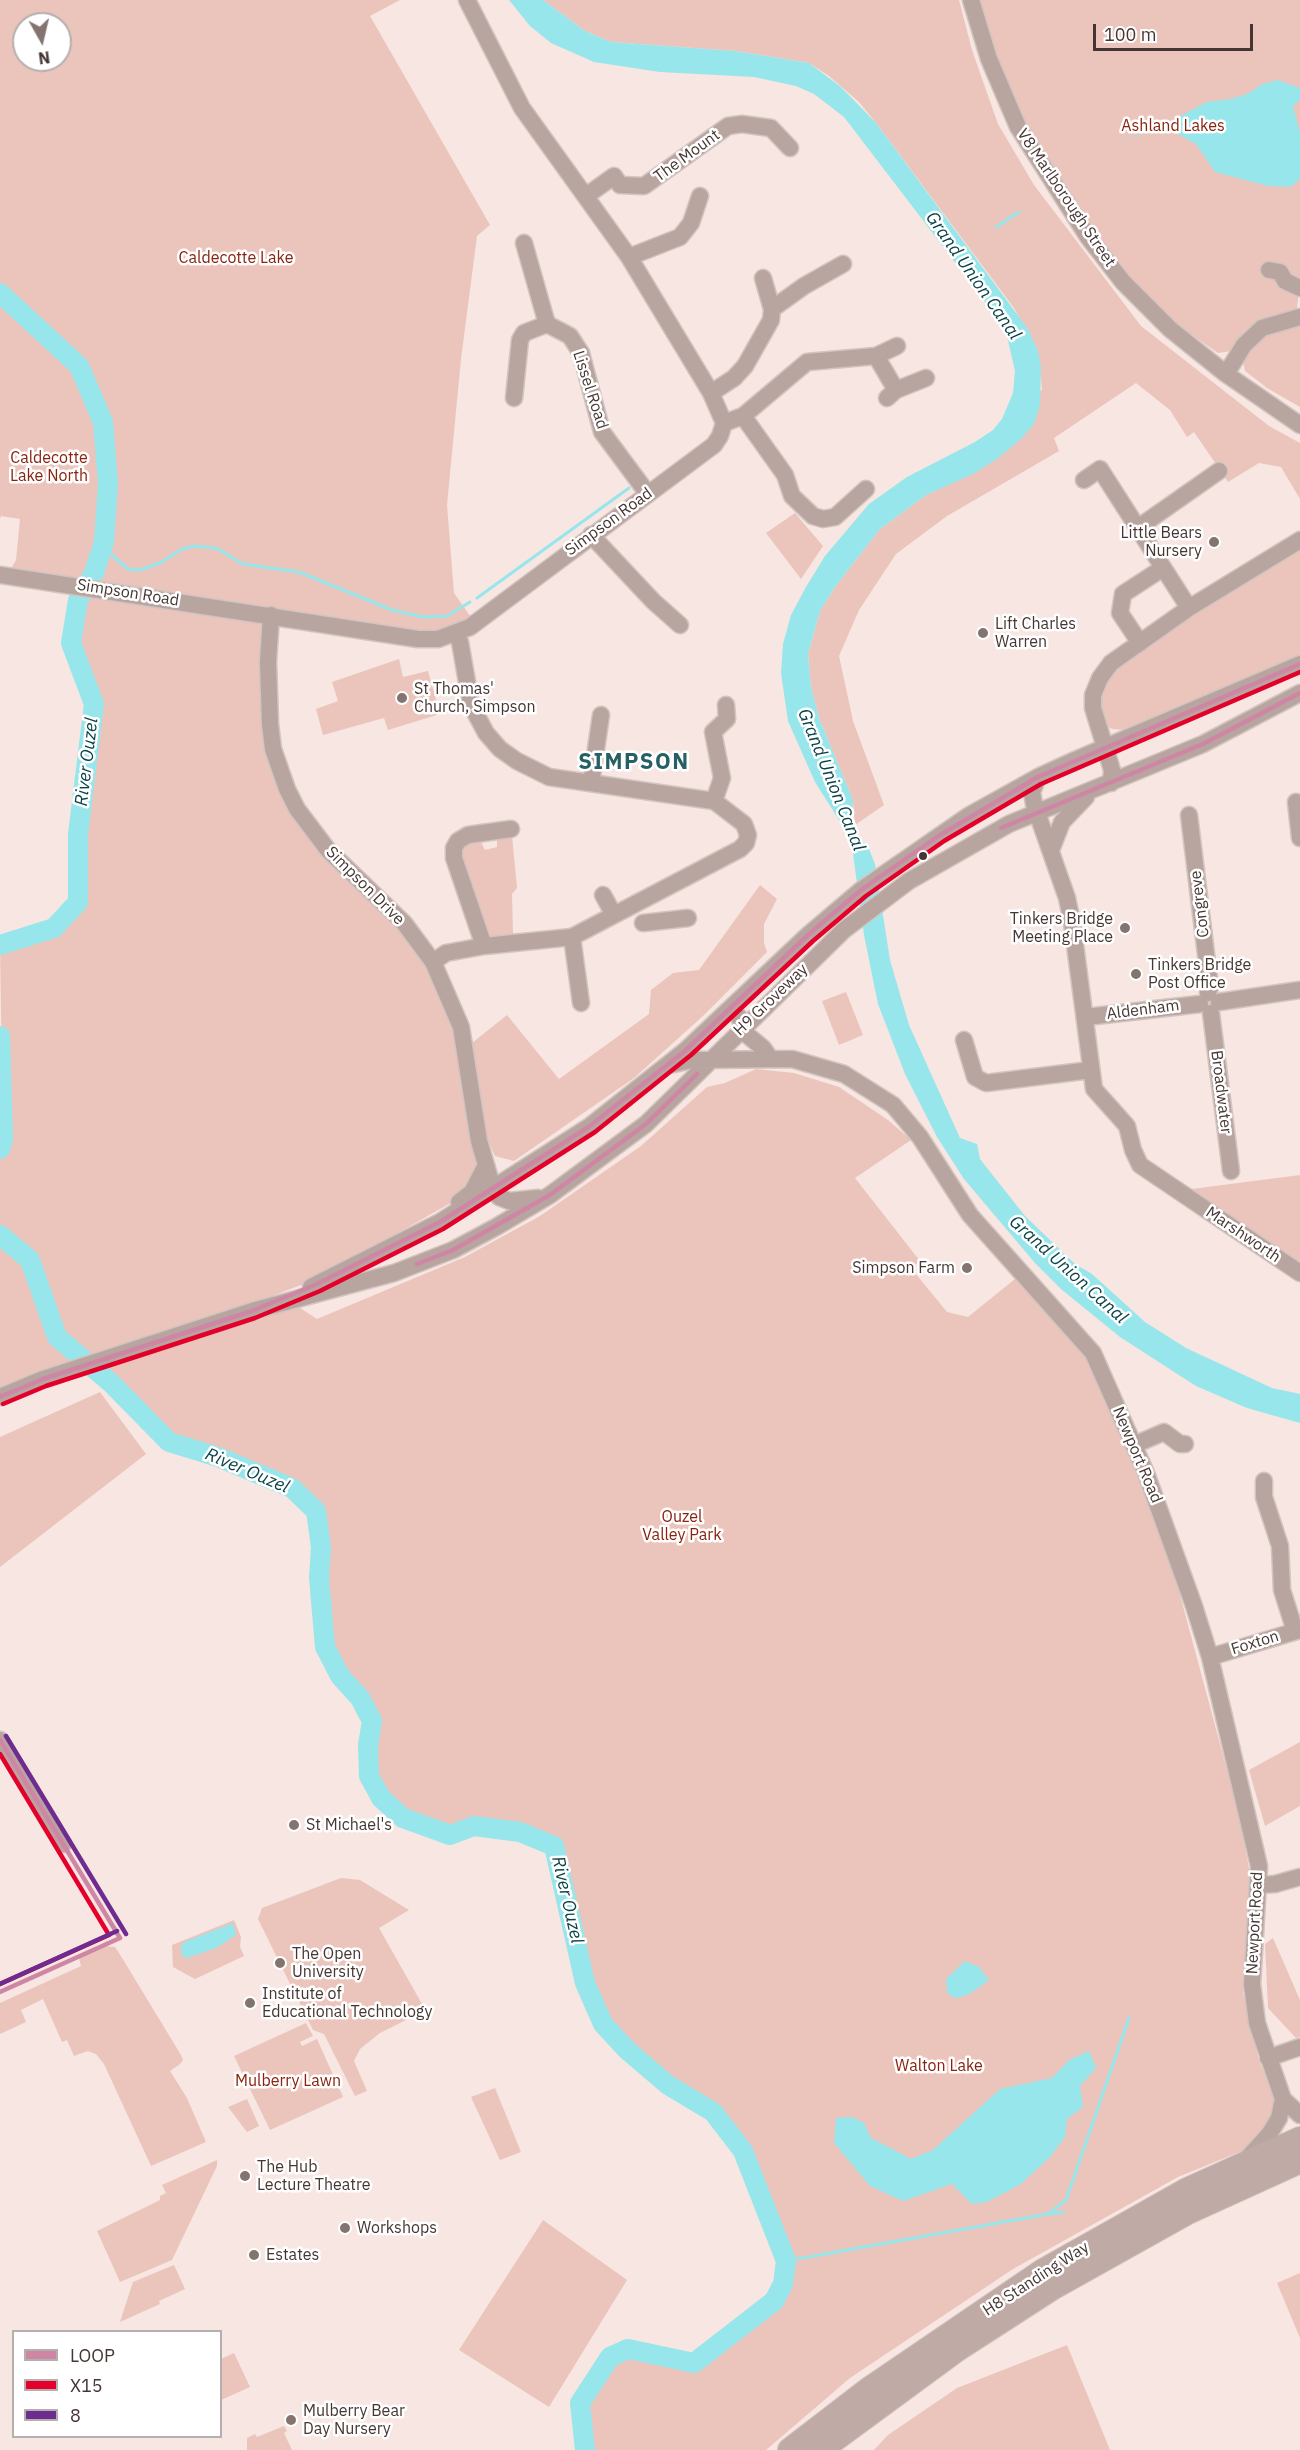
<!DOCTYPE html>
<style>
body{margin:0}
#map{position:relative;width:1300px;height:2450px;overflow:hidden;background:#f7e6e1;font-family:"IBM Plex Sans",sans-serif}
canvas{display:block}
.legend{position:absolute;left:12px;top:2330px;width:210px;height:108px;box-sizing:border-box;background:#fff;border:2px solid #b5afad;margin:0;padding:8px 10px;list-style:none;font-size:18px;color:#453633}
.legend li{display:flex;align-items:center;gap:12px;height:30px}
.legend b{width:30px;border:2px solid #b5afad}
.north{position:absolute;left:12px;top:12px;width:60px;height:60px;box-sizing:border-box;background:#fff;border:2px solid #b5afad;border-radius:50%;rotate:172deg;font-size:16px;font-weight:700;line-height:24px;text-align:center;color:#453633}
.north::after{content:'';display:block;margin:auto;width:21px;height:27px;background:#837470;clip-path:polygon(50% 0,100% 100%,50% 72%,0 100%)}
.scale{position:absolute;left:1093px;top:24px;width:160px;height:27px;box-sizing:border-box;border:3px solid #453633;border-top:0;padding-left:8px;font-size:18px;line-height:21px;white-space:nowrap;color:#453633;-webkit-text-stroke:4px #fff;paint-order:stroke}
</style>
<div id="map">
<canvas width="1300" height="2450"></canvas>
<ul class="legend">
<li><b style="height:8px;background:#cf86a5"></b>LOOP</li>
<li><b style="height:8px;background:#e4002b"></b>X15</li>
<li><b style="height:8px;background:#6e2c91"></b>8</li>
</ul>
<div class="north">N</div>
<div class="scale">100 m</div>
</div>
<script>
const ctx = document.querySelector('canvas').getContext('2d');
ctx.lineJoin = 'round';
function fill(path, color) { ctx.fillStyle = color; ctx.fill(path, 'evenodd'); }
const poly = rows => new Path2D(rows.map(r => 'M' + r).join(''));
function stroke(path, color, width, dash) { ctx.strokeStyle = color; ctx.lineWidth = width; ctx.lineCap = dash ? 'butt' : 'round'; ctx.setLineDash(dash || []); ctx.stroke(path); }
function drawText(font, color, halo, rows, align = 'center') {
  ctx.font = font + ' "IBM Plex Sans",sans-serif'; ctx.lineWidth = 5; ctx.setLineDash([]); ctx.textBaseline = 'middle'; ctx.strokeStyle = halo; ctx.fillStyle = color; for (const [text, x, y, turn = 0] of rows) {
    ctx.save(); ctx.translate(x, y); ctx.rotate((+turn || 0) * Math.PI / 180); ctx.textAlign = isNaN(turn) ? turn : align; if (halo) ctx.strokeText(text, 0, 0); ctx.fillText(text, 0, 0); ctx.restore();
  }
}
fill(poly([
 [0,0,400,0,370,16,490,225,477,236,461,359,447,505,454,593,475,623,438,639,271,615,268,662,287,789,440,976,483,1154,469,1186,454,1201,319,1278,113,1357,119,1364,297,1306,317,1319,465,1257,540,1216,641,1146,707,1087,725,1083,756,1069,794,1073,839,1087,888,1120,911,1140,855,1178,920,1261,911,1268,947,1312,968,1317,1015,1279,1088,1359,1124,1436,1165,1539,1239,1815,1252,1884,1243,1993,1259,2061,1272,2090,1274,2103,1269,2125,1247,2149,1178,2177,1013,2269,850,2378,766,2450,585,2450,580,2403,610,2357,628,2349,694,2363,774,2301,783,2284,786,2261,743,2151,713,2112,668,2085,627,2050,603,2024,585,1983,554,1846,520,1832,474,1826,450,1835,418,1827,381,1798,369,1776,368,1745,371,1720,360,1698,340,1676,325,1647,319,1578,321,1547,316,1511,292,1488,218,1457,169,1442,90,1364,0,1397,0,1149,3,1139,0,945,54,928,78,902,78,834,94,704,71,643,78,600,85,586,7,576,16,560,20,519,1,516,0,519],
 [24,24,60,24,60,60,24,60],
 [543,0,959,0,972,50,998,124,1034,185,1141,326,1269,426,1300,443,1300,499,1281,467,1259,463,1228,482,1194,432,1187,437,1170,410,1136,383,1054,438,1059,451,947,516,896,554,859,610,839,656,853,721,884,805,855,825,853,800,819,718,811,687,808,654,820,611,835,587,879,530,926,495,973,473,1042,389,1038,351,1014,308,876,123,859,102,829,76,809,63,735,51,611,42,585,31],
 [978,0,1300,0,1300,283,1297,308,1290,314,1255,322,1232,351,1218,353,1166,317,1126,276,1090,231,1040,154,1004,80],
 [1300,327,1300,407,1267,388,1245,371,1242,357,1260,334,1277,328],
 [795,513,823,546,801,579,766,533],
 [1300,548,1300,656,1124,730,1112,729,1105,725,1097,702,1106,679,1118,666,1180,621],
 [399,659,403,677,428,671,440,714,388,730,384,718,323,735,316,709,338,701,332,682],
 [512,836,517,888,512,894,513,934,488,937,459,858,464,844,481,842,485,850,497,847,497,838],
 [760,885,777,899,764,924,764,943,767,952,703,1016,634,1078,514,1161,495,1156,484,1132,472,1043,507,1015,559,1079,649,1014,651,990,673,973,699,970],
 [846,992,863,1035,839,1045,822,1001],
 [1300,1175,1300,1265,1191,1194,1192,1189],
 [100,1392,146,1454,0,1567,0,1437],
 [1300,1742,1300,1806,1265,1826,1249,1770],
 [341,1878,360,1880,409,1910,379,1928,422,2004,407,2012,410,2018,380,2033,360,2049,354,2061,367,2091,355,2096,324,2034,313,2030,258,1919,262,1908],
 [234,1920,241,1937,240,1947,244,1956,195,1979,173,1967,172,1945],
 [1273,1938,1300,2000,1300,2037,1296,2038,1268,2008,1265,1944],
 [105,1946,115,1947,119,1953,181,2055,183,2060,180,2064,170,2071,187,2098,206,2142,151,2166,104,2064,96,2054,88,2051,74,2056,67,2040,62,2042,43,1999,21,2010,26,2022,0,2034,0,2003,81,1966,79,1958],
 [306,2023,313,2036,300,2042,302,2046,317,2039,343,2097,270,2130,234,2056],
 [495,2088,521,2152,500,2160,471,2097],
 [247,2099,259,2126,247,2132,228,2107],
 [217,2160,217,2166,172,2260,120,2282,97,2231,160,2200,160,2196,166,2193,162,2185],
 [543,2220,627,2280,549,2407,459,2350],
 [174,2265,185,2289,159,2301,160,2304,120,2322,133,2282],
 [1300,2273,1300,2338,1277,2283],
 [1067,2345,1110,2450,874,2450,888,2435,957,2388],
 [234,2353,250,2387,221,2400,221,2359],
 [284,2426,287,2431,284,2433,292,2450,247,2450,247,2438,255,2434,257,2437]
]), '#ebc5bc');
fill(poly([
 [509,0,543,0,585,31,611,42,735,51,809,63,841,87,876,123,1028,329,1038,351,1041,367,1040,405,1034,424,1021,439,997,459,973,474,926,495,879,530,835,587,820,611,808,654,811,687,819,718,853,800,853,825,859,837,869,849,875,864,890,960,909,1025,960,1138,977,1144,980,1159,1025,1216,1075,1264,1092,1274,1145,1322,1186,1348,1272,1388,1300,1394,1300,1423,1247,1408,1196,1386,1120,1337,1061,1289,1035,1263,964,1179,937,1137,905,1074,878,1004,864,935,851,839,815,782,788,721,781,673,783,644,791,615,806,587,825,556,869,504,907,477,975,442,993,430,1002,419,1013,393,1015,371,1007,336,990,308,844,117,814,94,796,86,754,77,660,72,594,62,551,43,530,26],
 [1278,80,1300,88,1300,100,1293,106,1300,133,1300,179,1291,187,1268,186,1215,172,1196,144,1169,129,1150,131,1116,144,1169,122,1207,102,1231,99,1247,94,1263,84],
 [233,1923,236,1935,216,1948,187,1958,182,1956,181,1947,184,1942],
 [965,1961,979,1967,989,1980,971,1993,958,1998,952,1997,947,1992,946,1979],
 [1089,2051,1096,2068,1080,2086,1083,2107,1067,2119,1065,2137,1051,2156,1021,2184,987,2202,972,2204,952,2184,903,2201,870,2186,834,2143,836,2118,852,2117,864,2123,871,2138,911,2159,933,2150,1000,2089,1052,2078,1069,2060]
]), '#96e6ec');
stroke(poly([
 [996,227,1019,212],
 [101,551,112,555,128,569,140,570,160,563,182,549,194,546,216,548,243,564,299,572,392,610,423,617,447,616,470,602],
 [477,598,629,488],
 [1050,2214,1064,2212],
 [786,2261,1048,2214,1066,2200,1129,2018]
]), '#96e6ec', 3);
stroke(poly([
 [0,293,79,366,103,422,108,484,104,542,94,573,78,600,71,643,94,704,78,834,78,902,54,928,0,945],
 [0,1036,3,1139,0,1149],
 [0,1235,30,1260,57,1337,112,1384,169,1442,218,1457,292,1488,316,1511,321,1547,319,1578,325,1647,340,1676,360,1698,372,1721,368,1745,369,1776,381,1798,403,1818,450,1835,474,1826,520,1832,554,1846,585,1983,603,2024,627,2050,668,2085,713,2112,743,2151,786,2261,783,2284,774,2301,694,2363,628,2349,610,2357,580,2403,585,2450]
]), '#96e6ec', 20);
const minor = poly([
 [971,0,989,59,1018,127,1088,237,1123,282,1170,329,1226,374,1300,425],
 [586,196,614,176,620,185,644,186,728,126,742,124,771,128,790,148],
 [524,243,547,324,570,336,581,353,602,432,648,494],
 [629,257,680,237,691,223,700,196],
 [1269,270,1280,272,1285,281,1300,288],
 [763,278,772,309],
 [876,356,897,346],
 [1226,374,1244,345,1262,328,1300,317],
 [711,393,734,378,745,366,771,320,772,309,804,286,843,264],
 [514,398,520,340,524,333,547,324],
 [887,398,896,390,926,378],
 [743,416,785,475,792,496,813,516,823,519,835,517,866,489],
 [724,423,743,416,807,362,876,356,896,390],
 [1084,480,1100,469,1189,608],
 [1139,527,1219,471],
 [591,535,653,601,680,625],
 [0,575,418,639,438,639,470,627,714,445,720,436,724,423,711,393,629,257,522,108,467,0],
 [271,615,268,662,270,724,273,749,287,789,297,809,328,850,404,923,433,962,461,1027,479,1141,493,1189,499,1197,509,1201,538,1198],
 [1140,643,1120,613,1123,594,1163,568],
 [1038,777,1032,792,1034,804,1067,898,1072,922,1094,1089,1127,1126,1133,1150,1140,1165,1300,1273],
 [591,783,601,715],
 [1111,783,1112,770,1093,708,1093,695,1100,678,1111,663,1189,608,1300,540],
 [714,801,722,778,713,732,727,719,726,705],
 [1296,802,1300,838],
 [1189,815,1210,987,1208,993],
 [1051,850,1062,822,1086,797],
 [603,895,614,915],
 [643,923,688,918],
 [572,937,581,1003],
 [484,946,454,858,454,848,458,841,468,835,511,829],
 [433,962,446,953,484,946,572,937,740,849,746,843,748,835,744,824,714,801,549,777,517,761,500,749,486,733,471,705,460,642,456,635],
 [1219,1002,1300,990],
 [1211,1013,1231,1171],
 [739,1017,746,1034,763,1048,770,1058],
 [1086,1017,1200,1004],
 [964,1040,975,1077,986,1083,1091,1070],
 [669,1065,692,1060,792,1059,844,1074,893,1105,920,1137,970,1215,1093,1353,1146,1473,1194,1606,1210,1657,1259,1866,1252,1984,1257,2023,1283,2099,1279,2118,1270,2133,1245,2161],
 [459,1202,472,1192,485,1167],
 [311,1287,440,1222,590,1126,686,1050,808,935,861,890,968,816,1038,777,1075,760,1300,664],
 [0,1397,43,1379,252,1311,394,1273,453,1250,496,1227,550,1195,646,1124,844,930,909,881,1009,824,1203,744,1300,693],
 [1134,1445,1164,1432,1180,1444,1185,1444],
 [1264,1481,1264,1497,1280,1546,1282,1590,1295,1631],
 [1210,1657,1300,1630],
 [0,1740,63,1844],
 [1259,1885,1275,1884,1300,1877],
 [1268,2058,1300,2047],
 [1283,2099,1300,2115]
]);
const highway = poly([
 [790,2450,868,2390,1043,2271,1187,2190,1300,2139],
 [820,2450,956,2350,1052,2288,1188,2212,1300,2161]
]);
stroke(minor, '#d2c4c0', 19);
stroke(highway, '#d2c4c0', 26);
stroke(minor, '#b9a5a0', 16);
stroke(highway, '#c0aaa5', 24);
stroke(poly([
 [1001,828,1203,744,1300,693],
 [417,1264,453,1250,550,1195,646,1124,697,1074],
 [0,1397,43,1379,252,1311,317,1284,440,1222,590,1126,686,1050,808,935,861,890,940,835,1038,777,1300,664],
 [0,1740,120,1938],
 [0,1992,120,1938]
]), '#cf86a5', 4.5);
stroke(poly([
 [3,1404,46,1386,255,1318,320,1291,443,1229,595,1132,691,1055,813,941,866,896,944,841,1041,784,1300,672],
 [0,1754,109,1935,0,1984]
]), '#e4002b', 4.5);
stroke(poly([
 [6,1736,126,1934],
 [0,1984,117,1931]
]), '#6e2c91', 4.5);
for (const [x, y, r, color] of [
 [1214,542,6,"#837470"],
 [983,633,6,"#837470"],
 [402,698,6,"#837470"],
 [923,856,5,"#453633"],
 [1125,928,6,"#837470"],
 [1136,974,6,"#837470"],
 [967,1268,6,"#837470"],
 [294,1825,6,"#837470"],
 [280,1963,6,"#837470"],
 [250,2003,6,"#837470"],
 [245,2176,6,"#837470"],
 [345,2228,6,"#837470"],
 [254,2255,6,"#837470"],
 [291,2420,6,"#837470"]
]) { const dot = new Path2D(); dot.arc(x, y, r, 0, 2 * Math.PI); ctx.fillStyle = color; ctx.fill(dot); stroke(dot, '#fff', 2); }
drawText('16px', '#882310', '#fff', [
 ["Ashland Lakes",1173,126],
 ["Caldecotte Lake",236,258],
 ["Caldecotte",49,458],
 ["Lake North",49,476],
 ["Ouzel",682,1517],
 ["Valley Park",682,1535],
 ["Walton Lake",939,2066],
 ["Mulberry Lawn",288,2081]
]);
drawText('16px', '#453633', '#fff', [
 ["The Mount",687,156,-36],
 ["V8 Marlborough Street",1066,198,56],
 ["Lissel Road",590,390,72],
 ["Simpson Road",609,522,-36],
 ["Simpson Road",128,593,9],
 ["Simpson Drive",365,886,45],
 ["Congreve",1200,904,-97],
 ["H9 Groveway",771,1000,-44],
 ["Aldenham",1143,1010,-7],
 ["Broadwater",1221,1092,83],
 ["Marshworth",1243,1235,34],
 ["Newport Road",1137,1455,67],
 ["Foxton",1255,1643,-17],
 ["Newport Road",1255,1923,-87],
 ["H8 Standing Way",1036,2279,-33]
]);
drawText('16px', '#453633', '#fff', [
 ["Little Bears",1202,533,"right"],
 ["Nursery",1202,551,"right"],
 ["Lift Charles",995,624],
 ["Warren",995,642],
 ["St Thomas'",414,689],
 ["Church, Simpson",414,707],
 ["Tinkers Bridge",1113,919,"right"],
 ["Meeting Place",1113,937,"right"],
 ["Tinkers Bridge",1148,965],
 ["Post Office",1148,983],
 ["Simpson Farm",955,1268,"right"],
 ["St Michael's",306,1825],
 ["The Open",292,1954],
 ["University",292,1972],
 ["Institute of",262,1994],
 ["Educational Technology",262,2012],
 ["The Hub",257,2167],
 ["Lecture Theatre",257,2185],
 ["Workshops",357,2228],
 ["Estates",266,2255],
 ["Mulberry Bear",303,2411],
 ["Day Nursery",303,2429]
], 'left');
drawText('italic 18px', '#0a4448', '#fff', [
 ["Grand Union Canal",973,276,55],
 ["River Ouzel",87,762,-83],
 ["Grand Union Canal",831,780,68],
 ["Grand Union Canal",1068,1270,42],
 ["River Ouzel",247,1471,23],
 ["River Ouzel",567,1900,77]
]);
ctx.letterSpacing = '1.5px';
drawText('bold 22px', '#266065', '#fff', [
 ["SIMPSON",634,763]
]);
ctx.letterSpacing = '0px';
</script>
